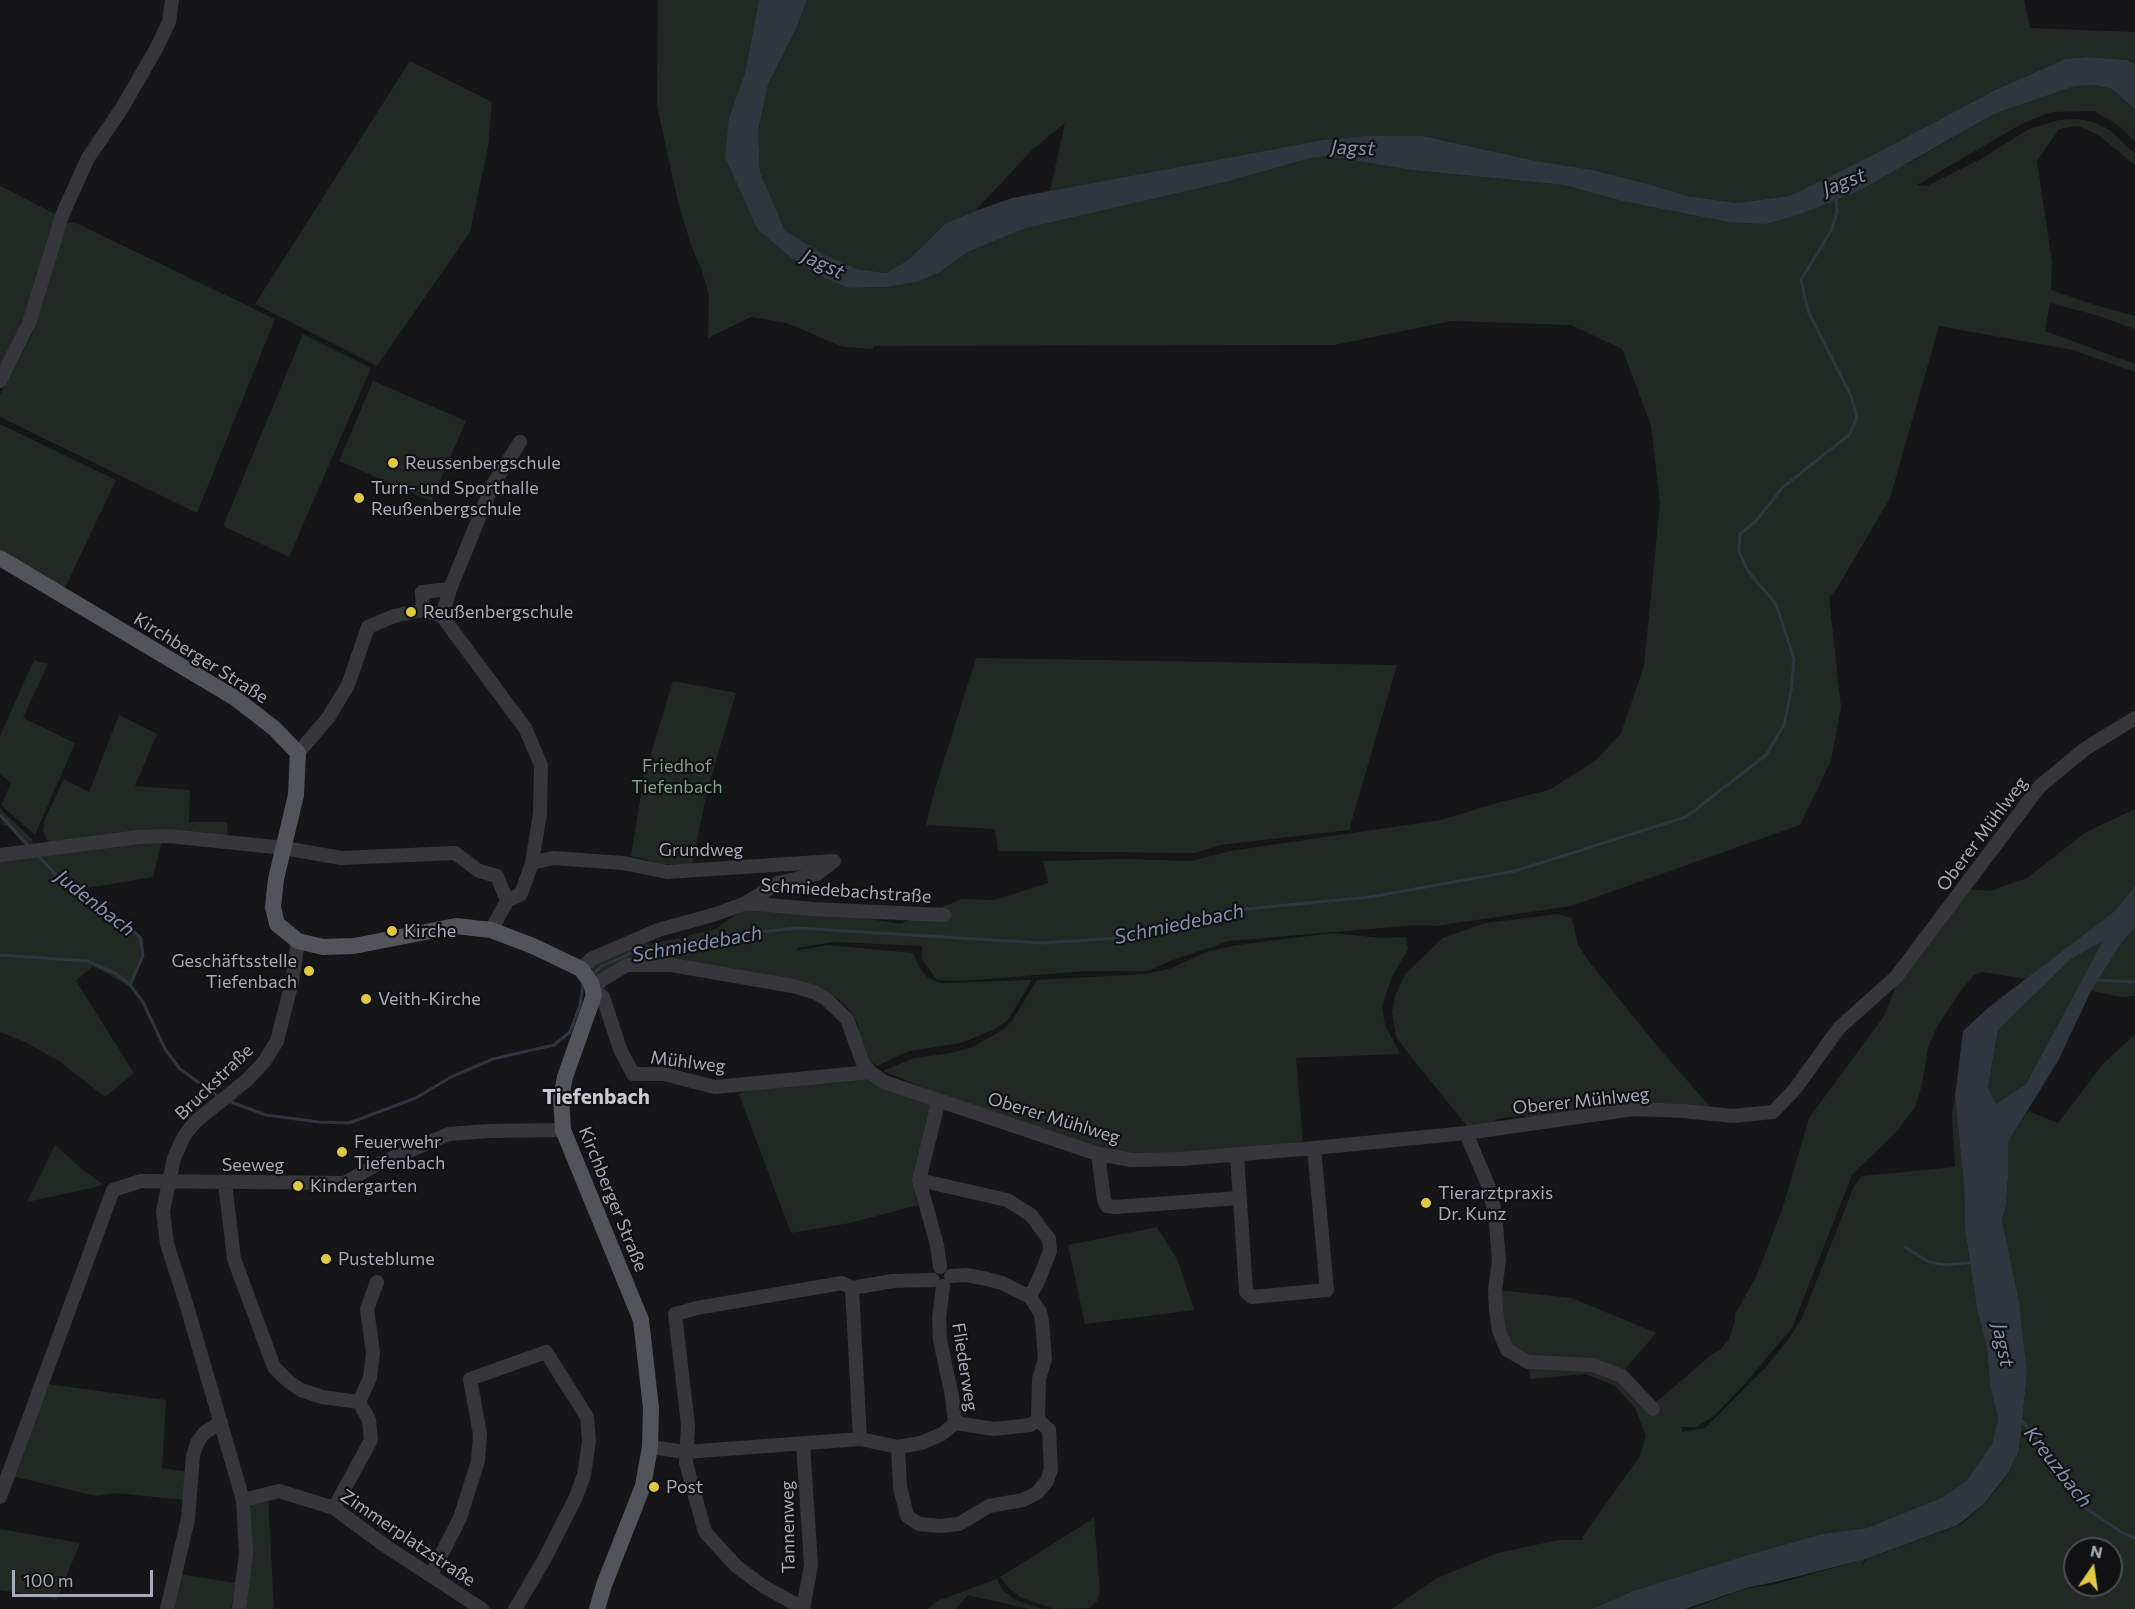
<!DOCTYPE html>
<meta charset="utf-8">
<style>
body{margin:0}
#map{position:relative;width:2135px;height:1609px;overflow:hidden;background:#161517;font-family:Commissioner,sans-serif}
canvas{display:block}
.north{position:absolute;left:2063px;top:1537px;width:60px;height:60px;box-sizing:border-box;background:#111012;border:2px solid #4d4e54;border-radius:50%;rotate:13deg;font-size:16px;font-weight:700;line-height:24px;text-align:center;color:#a8aab6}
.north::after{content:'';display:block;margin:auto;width:21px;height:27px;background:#e0ca43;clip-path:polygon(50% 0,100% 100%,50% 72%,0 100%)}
.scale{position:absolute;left:12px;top:1570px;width:141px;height:27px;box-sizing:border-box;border:3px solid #a8aab6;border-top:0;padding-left:8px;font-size:18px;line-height:21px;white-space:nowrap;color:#a8aab6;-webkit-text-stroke:4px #111012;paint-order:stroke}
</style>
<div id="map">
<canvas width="2135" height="1609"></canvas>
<div class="north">N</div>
<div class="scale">100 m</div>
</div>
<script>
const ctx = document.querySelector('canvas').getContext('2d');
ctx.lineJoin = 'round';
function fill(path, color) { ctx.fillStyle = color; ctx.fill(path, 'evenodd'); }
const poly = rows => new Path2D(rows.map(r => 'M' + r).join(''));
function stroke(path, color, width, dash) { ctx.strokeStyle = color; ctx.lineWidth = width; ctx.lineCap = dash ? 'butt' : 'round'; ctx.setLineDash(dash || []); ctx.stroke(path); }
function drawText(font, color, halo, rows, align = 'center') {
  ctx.font = font + ' Commissioner,sans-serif'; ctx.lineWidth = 4.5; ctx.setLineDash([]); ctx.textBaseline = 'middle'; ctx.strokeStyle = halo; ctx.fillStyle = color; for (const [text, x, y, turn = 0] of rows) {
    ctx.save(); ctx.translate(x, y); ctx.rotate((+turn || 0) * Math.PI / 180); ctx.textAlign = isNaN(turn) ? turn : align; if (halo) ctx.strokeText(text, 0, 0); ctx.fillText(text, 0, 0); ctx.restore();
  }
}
fill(poly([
 [658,0,759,0,745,73,729,117,758,230,790,257,818,275,848,288,886,287,917,282,983,234,1220,183,1311,158,1327,156,1412,170,1564,185,1622,201,1728,222,1907,164,1994,114,2075,86,2096,85,2112,89,2135,110,2135,142,2118,125,2094,111,2052,112,2023,123,1917,185,1927,186,1979,160,2029,129,2059,120,2077,119,2094,122,2111,131,2135,154,2135,165,2097,134,2078,126,2059,129,2037,161,2052,262,2051,290,2095,305,2135,316,2135,329,2096,315,2050,303,2045,331,2135,364,2135,372,2073,350,1939,326,1890,498,1836,590,1829,597,1841,707,1831,761,1800,825,1571,906,1436,926,1416,925,1229,941,1170,961,1148,971,1086,971,962,981,937,980,922,959,922,946,835,942,796,948,799,950,828,945,913,953,920,968,928,978,941,983,1032,980,1007,1021,993,1030,961,1043,909,1051,877,1066,870,1061,859,1035,858,1024,851,1011,837,998,813,988,674,960,647,958,626,962,597,976,589,967,645,939,649,945,715,929,745,908,820,911,900,924,962,899,995,900,1048,883,1043,861,1125,859,1191,861,1230,851,1441,820,1497,803,1549,790,1596,760,1621,733,1644,666,1660,504,1651,425,1622,349,1571,325,1452,321,1334,345,874,346,873,349,843,347,787,323,751,317,708,338,709,295,702,271,691,245,678,202,657,106],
 [807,0,2024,0,2030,28,2135,32,2135,64,2127,60,2087,57,2065,59,1995,90,1871,156,1789,196,1737,203,1687,196,1652,185,1593,170,1537,161,1423,136,1364,136,1323,140,1050,191,1065,123,1032,150,975,211,945,224,908,260,886,273,857,269,825,255,785,232,760,172,758,131,768,85,797,27],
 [410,61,492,102,488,147,470,232,377,366,255,304],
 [0,186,57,215,30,304,0,367],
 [74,222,275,319,197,513,0,417,0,395,33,333,65,224],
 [303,334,371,368,289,557,223,526],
 [373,381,466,421,431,501,339,461],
 [0,424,116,480,64,590,0,551],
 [976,658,1397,665,1349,830,1221,845,1195,853,998,851,995,829,926,825,935,789],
 [34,660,48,664,23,718,75,743,35,835,1,805,11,783,0,774,0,736],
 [673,681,736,693,707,791,692,865,661,864,631,856,644,776],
 [119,715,157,734,135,786,190,790,189,822,227,822,228,839,51,842,46,839,43,830,45,819,64,779,89,792],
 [0,809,32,839,33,843,27,846,23,844,7,825,4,826,0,816],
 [2135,809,2135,886,2116,910,2026,979,1982,972,1974,975,1959,993,1936,1029,1928,1048,1922,1085,1915,1107,1897,1131,1852,1175,1792,1328,1741,1388,1714,1416,1696,1427,1681,1427,1682,1432,1705,1428,1765,1368,1788,1340,1802,1318,1854,1186,1862,1176,1955,1167,1952,1114,1955,1096,1964,1185,1965,1229,1977,1309,1987,1349,1990,1385,1998,1419,1992,1444,1967,1480,1943,1497,1867,1528,1822,1534,1744,1556,1633,1591,1592,1609,1392,1609,1437,1578,1498,1553,1558,1540,1583,1540,1583,1536,1640,1456,1646,1436,1635,1408,1615,1386,1586,1374,1530,1379,1529,1364,1504,1337,1498,1290,1572,1298,1656,1333,1621,1374,1654,1404,1711,1355,1720,1350,1729,1339,1735,1322,1735,1314,1756,1277,1783,1207,1809,1118,1884,1016,1896,986,1966,889,1990,891,2027,878,2086,832],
 [162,841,153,877,75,890,118,916,143,938,144,954,131,987,93,966,76,981,134,1073,105,1097,59,1061,27,1043,0,1032,0,860],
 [1558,914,1572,918,1578,945,1590,963,1658,1047,1711,1108,1668,1103,1534,1118,1523,1115,1497,1119,1493,1123,1467,1126,1408,1053,1396,1037,1392,1012,1395,996,1405,974,1443,938,1485,923],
 [2135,928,2135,996,2122,997,2091,991,2122,942],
 [1332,933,1382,938,1406,937,1408,949,1391,979,1382,1007,1385,1025,1400,1054,1296,1058,1303,1141,1271,1146,1182,1153,1136,1155,1118,1152,1073,1140,944,1096,883,1071,914,1058,951,1053,973,1047,1004,1029,1012,1021,1037,980,1146,974,1172,968,1206,952,1238,945],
 [2104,940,2026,1084,1996,1104,1988,1087,1998,1030,2071,959],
 [2135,1034,2135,1609,1690,1609,1744,1589,1776,1584,1865,1559,1861,1567,1867,1559,1960,1525,1985,1504,2009,1473,2019,1449,2027,1375,2002,1221,2006,1205,2008,1177,2008,1142,2028,1111,2058,1123,2102,1065],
 [2075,1549,2111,1549,2111,1585,2075,1585],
 [869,1078,931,1103,932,1108,914,1169,913,1182,918,1205,850,1223,791,1233,739,1094,745,1091,746,1086],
 [55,1145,84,1171,103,1184,96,1187,27,1202],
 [1157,1227,1178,1261,1194,1310,1085,1324,1068,1245],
 [47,1384,166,1400,162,1468,188,1472,184,1500,117,1493,95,1496,12,1476],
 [268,1496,274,1609,242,1609,249,1510,253,1503],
 [1094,1518,1100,1591,1097,1601,1090,1608,1054,1609,1020,1597,1010,1589,1000,1577],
 [0,1529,80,1543,57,1599,0,1590],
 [179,1574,236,1583,231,1609,169,1609],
 [997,1579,1003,1591,1016,1600,1043,1609,1029,1609,968,1595,956,1609,928,1609,937,1601]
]), '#222924');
fill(poly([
 [759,0,807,0,797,27,768,85,758,131,760,172,785,231,825,255,857,269,886,273,908,260,945,224,975,211,1012,198,1323,140,1364,136,1423,136,1537,161,1593,170,1652,185,1687,196,1737,203,1789,196,1871,156,1995,90,2065,59,2087,57,2127,60,2135,64,2135,110,2112,89,2096,85,2075,86,1994,114,1860,190,1803,213,1766,224,1728,222,1622,201,1564,185,1412,170,1327,156,1311,158,1225,182,1026,228,969,251,938,273,917,282,886,287,848,288,818,275,790,257,758,230,725,157,729,117,745,73],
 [2135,886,2135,928,2122,942,2091,991,2058,1061,2008,1142,2008,1177,2006,1205,2002,1221,2019,1302,2027,1375,2019,1450,2009,1472,1984,1504,1958,1525,1866,1559,1775,1582,1746,1588,1685,1609,1592,1609,1633,1591,1744,1556,1822,1534,1867,1528,1943,1497,1967,1480,1992,1444,1998,1419,1990,1385,1987,1349,1977,1309,1965,1229,1964,1185,1955,1096,1963,1031,1989,1007,2116,910],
 [2103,941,2026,1084,1996,1104,1988,1087,1998,1030,2071,959]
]), '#30353e');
stroke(poly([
 [0,815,29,846],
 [40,858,59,878,74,890,120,919,140,937,143,956,130,985],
 [0,955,87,961,117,974,130,985,143,1002,165,1049,180,1069,219,1097],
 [592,975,602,966,636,951,720,936,798,928,1041,943,1120,938,1225,911,1370,897,1515,871,1686,817,1766,755,1784,725,1791,691,1794,659,1776,604,1747,570,1739,552,1740,534,1755,522,1783,487,1849,435,1857,418,1851,396,1808,311,1801,280,1832,229,1837,212,1836,197],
 [2095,980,2135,982],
 [228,1101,266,1115,319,1122,349,1123,416,1098,451,1077,493,1059,554,1045,570,1032,580,1005,583,984],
 [1905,1247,1929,1262,1946,1265,1974,1262],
 [2019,1420,2022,1421,2055,1460,2087,1509,2121,1532,2135,1538]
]), '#30353e', 3);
stroke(poly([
 [0,381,29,323,63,213,88,158,122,108,156,49,169,22,172,0],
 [450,589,492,486,520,442],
 [442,616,525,728,541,765,540,813,532,863],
 [298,753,328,718,348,685,368,627,394,616,423,610,442,616,450,589,422,592,423,610],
 [0,855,139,837,168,836,284,848,341,858,455,853,479,871,497,876,507,901,491,930],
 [507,901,521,894,532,863,553,858,623,863,667,872,834,861],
 [746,903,778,883,817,874,834,861],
 [581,969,591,959,658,930,713,915,746,903,813,909,944,915],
 [870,1072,715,1087,664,1074,633,1074,620,1049,603,997,593,989,602,980,627,965,671,965,793,986,814,992,826,999,847,1019,863,1063,870,1072,884,1082,1098,1154,1132,1160,1182,1159,1314,1148,1466,1133,1634,1109,1683,1111,1733,1116,1773,1112,1795,1089,1839,1028,1896,977,2040,786,2085,749,2135,718],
 [939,1100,919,1180,937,1245,940,1267],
 [1466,1133,1488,1185,1495,1213,1499,1260,1495,1290,1496,1310,1499,1331,1507,1350,1528,1362,1593,1365,1622,1376,1653,1409],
 [1098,1154,1104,1200,1107,1206,1115,1207,1239,1198],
 [1237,1155,1246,1292,1252,1297,1327,1290,1314,1148],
 [919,1180,1007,1200,1031,1215,1049,1239,1050,1251,1039,1279,1030,1297,1040,1312,1042,1321,1045,1359,1039,1379,1038,1420,1030,1425,994,1429,955,1423],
 [225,1183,234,1259,274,1367,289,1382,301,1390,322,1397,359,1402,369,1420,371,1440,334,1508],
 [951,1276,966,1275,987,1279,1002,1283,1030,1297],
 [852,1288,860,1439],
 [359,1402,370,1378,373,1353,367,1309,377,1282],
 [650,1447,686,1452,860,1439,898,1447,921,1443,942,1434,955,1423,952,1396,940,1340,939,1318,943,1286],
 [898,1447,900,1487,907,1516,919,1524,940,1526,959,1524,989,1506,1023,1500,1037,1493,1047,1481,1051,1469,1049,1430,1038,1420],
 [0,1497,113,1190,141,1181,344,1183,376,1165,449,1134,489,1131,563,1130],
 [243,1500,279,1491,334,1508,384,1545,482,1609],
 [431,1575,460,1518,478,1461,480,1434,470,1379,546,1352,587,1417,589,1441,584,1475,576,1497,544,1560,515,1609],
 [167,1609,188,1519,193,1456,197,1443,204,1433,221,1422],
 [239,1609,246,1554,243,1500,186,1303,167,1244,163,1211,174,1158,184,1136,195,1122,247,1080,264,1062,277,1041,292,982,298,941],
 [803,1609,811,1565,803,1444],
 [804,1609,763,1586,736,1566,705,1532,686,1463,688,1425,675,1314,697,1308,842,1283,852,1288,893,1281,933,1280]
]), '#37373b', 14);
stroke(poly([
 [0,558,235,698,275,729,298,753,296,795,276,879,273,907,277,924,298,941,323,947,354,946,456,926,491,930,533,946,581,969,591,983,594,995,565,1077,561,1097,563,1130,641,1320,651,1408,650,1447,643,1486,604,1585,597,1609]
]), '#53535a', 16);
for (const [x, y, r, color] of [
 [393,463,6,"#e0ca43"],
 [359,498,6,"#e0ca43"],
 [411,612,6,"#e0ca43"],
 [392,931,6,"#e0ca43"],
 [309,971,6,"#e0ca43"],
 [366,999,6,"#e0ca43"],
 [342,1152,6,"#e0ca43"],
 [298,1186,6,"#e0ca43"],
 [1426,1203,6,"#e0ca43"],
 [326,1259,6,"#e0ca43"],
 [654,1487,6,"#e0ca43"]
]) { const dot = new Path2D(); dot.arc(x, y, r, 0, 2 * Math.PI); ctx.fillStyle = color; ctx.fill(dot); stroke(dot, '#111012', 2); }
drawText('18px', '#a8aab6', '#111012', [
 ["Reussenbergschule",405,463],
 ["Turn- und Sporthalle",371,488],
 ["Reußenbergschule",371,509],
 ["Reußenbergschule",423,612],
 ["Kirche",404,931],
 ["Geschäftsstelle",297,961,"right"],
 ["Tiefenbach",297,982,"right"],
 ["Veith-Kirche",378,999],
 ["Feuerwehr",354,1142],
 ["Tiefenbach",354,1163],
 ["Kindergarten",310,1186],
 ["Tierarztpraxis",1438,1193],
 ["Dr. Kunz",1438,1214],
 ["Pusteblume",338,1259],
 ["Post",666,1487]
], 'left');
drawText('18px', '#a8aab6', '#111012', [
 ["Kirchberger Straße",201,658,32],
 ["Oberer Mühlweg",1982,834,-53],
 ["Grundweg",701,850],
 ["Schmiedebachstraße",846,891,4],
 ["Mühlweg",688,1062,7],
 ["Bruckstraße",214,1082,-44],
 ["Oberer Mühlweg",1581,1101,-6],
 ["Oberer Mühlweg",1054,1118,17],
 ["Seeweg",253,1165],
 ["Kirchberger Straße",613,1199,68],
 ["Fliederweg",965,1367,81],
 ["Tannenweg",788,1527,-91],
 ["Zimmerplatzstraße",408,1538,34]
]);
drawText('18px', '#819f89', '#111012', [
 ["Friedhof",677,766],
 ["Tiefenbach",677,787]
]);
drawText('italic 20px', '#8291ad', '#111012', [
 ["Jagst",1353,148,2],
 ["Jagst",1844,182,-21],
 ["Jagst",823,264,25],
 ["Judenbach",95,903,38],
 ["Schmiedebach",1179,924,-12],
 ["Schmiedebach",697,944,-10],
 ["Jagst",2003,1345,79],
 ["Kreuzbach",2058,1467,52]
]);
drawText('bold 21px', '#c9cad2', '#111012', [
 ["Tiefenbach",596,1097]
]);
</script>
